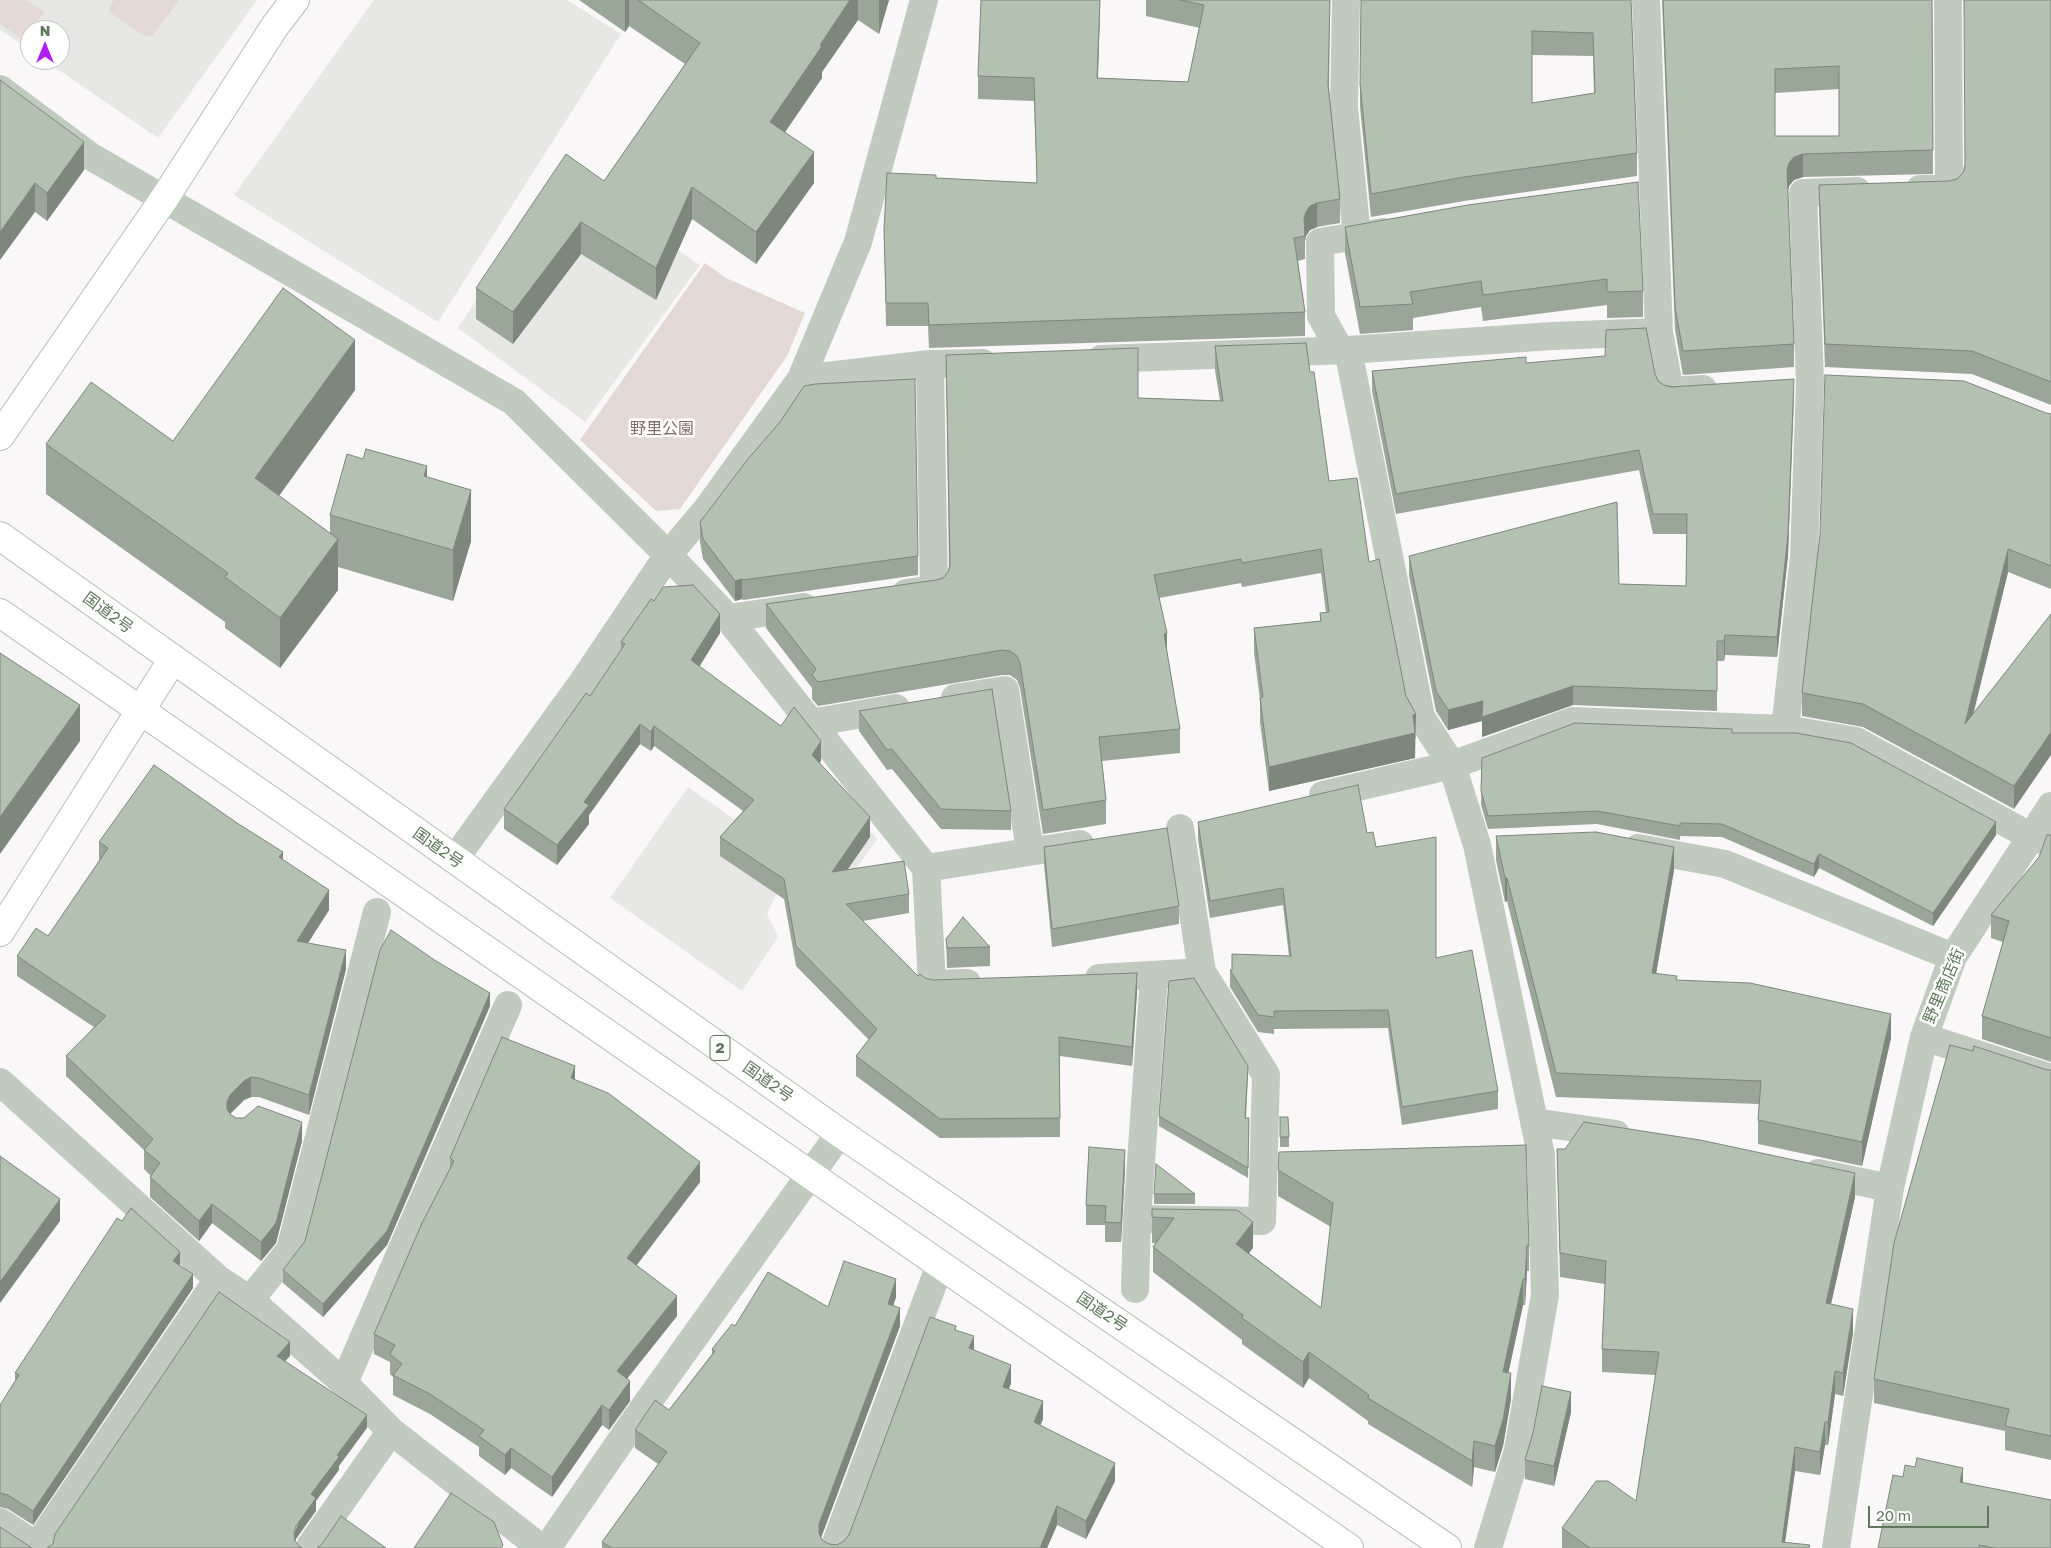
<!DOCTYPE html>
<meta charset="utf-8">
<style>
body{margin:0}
#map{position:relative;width:2051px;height:1548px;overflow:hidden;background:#f9f7f8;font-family:"Golos Text",sans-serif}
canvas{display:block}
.north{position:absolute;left:20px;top:20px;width:50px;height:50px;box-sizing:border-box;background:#fff;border:1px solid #bec9bd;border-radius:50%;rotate:0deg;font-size:14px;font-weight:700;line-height:20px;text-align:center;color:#5d7959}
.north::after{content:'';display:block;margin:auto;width:18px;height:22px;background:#af1df3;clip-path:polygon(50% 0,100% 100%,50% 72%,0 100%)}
.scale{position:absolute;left:1868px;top:1506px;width:121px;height:22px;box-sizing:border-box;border:2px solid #5d7959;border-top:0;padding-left:6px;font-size:15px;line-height:18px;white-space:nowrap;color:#5d7959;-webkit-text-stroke:4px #fff;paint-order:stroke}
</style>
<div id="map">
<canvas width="2051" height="1548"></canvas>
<div class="north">N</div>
<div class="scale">20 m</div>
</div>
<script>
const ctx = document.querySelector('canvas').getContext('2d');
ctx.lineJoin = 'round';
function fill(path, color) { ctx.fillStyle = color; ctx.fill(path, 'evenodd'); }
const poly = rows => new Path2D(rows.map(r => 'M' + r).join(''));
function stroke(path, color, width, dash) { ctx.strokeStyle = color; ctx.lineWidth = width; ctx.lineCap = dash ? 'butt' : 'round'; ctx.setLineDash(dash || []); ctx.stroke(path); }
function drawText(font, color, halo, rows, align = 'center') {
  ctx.font = font + ' "Golos Text","Noto Sans JP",sans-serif'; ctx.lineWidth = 5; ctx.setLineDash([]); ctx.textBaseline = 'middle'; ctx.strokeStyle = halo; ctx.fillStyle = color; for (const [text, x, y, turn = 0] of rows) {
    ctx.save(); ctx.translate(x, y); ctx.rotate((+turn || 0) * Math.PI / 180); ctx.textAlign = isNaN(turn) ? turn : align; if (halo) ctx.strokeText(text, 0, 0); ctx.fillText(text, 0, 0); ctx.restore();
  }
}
fill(poly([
 [0,0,257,0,158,138,44,60,60,60,60,30,30,30,30,50,0,30],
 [374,0,567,0,621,34,438,322,234,195],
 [561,171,700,265,585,422,458,328],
 [827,780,877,839,850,878,776,895,767,914,778,937,742,991,610,898,688,787,776,848]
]), '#e7e8e6');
fill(poly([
 [0,0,27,0,44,12,24,41,0,24],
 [114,0,177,0,178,2,153,35,146,37,112,14,109,7],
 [705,263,726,278,805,313,787,356,680,509,656,511,580,440]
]), '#e2d9d7');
const secondary = poly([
 [0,436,164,199,275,26,295,0],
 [0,932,173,659]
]);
const highway = poly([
 [0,536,840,1133,1447,1548],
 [0,613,1349,1548]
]);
stroke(secondary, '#b5c0b4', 30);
stroke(highway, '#b4bdb3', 30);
stroke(poly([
 [1346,0,1344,108,1357,236],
 [1646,0,1659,332,1670,391,1703,389],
 [0,89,90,156,514,402,668,555,728,618,926,868,932,984,967,983],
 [1920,189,1949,189,1948,0],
 [1340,350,1321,316,1320,242,1383,232],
 [1348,350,1421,717,1452,765,1477,845,1541,1155,1545,1295,1518,1450,1488,1548],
 [1101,359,1348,350,1552,336,1659,332],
 [801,379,930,364,983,363],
 [906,593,934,589,930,364],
 [728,618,804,607],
 [955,698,1005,690,1030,851],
 [811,723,896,708],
 [1785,729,1804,556,1810,382,1803,193,1857,191],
 [1323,795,1452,765,1573,721,1785,729,1856,741,2030,836,2051,843],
 [1638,848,1725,864,1953,957],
 [454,860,582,683,668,555,707,509,801,379,858,242,924,0],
 [926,868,1080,844],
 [1099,978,1202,972,1180,828],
 [1924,1037,2051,1078],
 [0,1082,218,1279,250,1300,344,1383,391,1431,541,1548],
 [1534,1122,1616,1134],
 [1818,1173,1890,1188],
 [1137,1219,1262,1221,1266,1075,1202,972],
 [1135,1289,1137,1219,1154,976],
 [250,1300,290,1250,377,912],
 [344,1383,508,1005],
 [0,1522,40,1548],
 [37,1546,218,1279],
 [309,1548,391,1431],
 [547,1548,640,1413,840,1133],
 [834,1548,940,1265],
 [1836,1548,1890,1188,1924,1037,1953,957,2051,806]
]), '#c0cabf', 28);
stroke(secondary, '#fff', 28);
stroke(highway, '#fff', 28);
fill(poly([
 [579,0,889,0,879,34,858,20,822,72,822,78,785,132,814,183,756,264,692,219,656,300,581,254,513,344,476,319,476,288,604,181,685,64,629,26,625,32],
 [1100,0,1098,78,1188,82,1200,28,1146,16,1146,0,1330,0,1329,88,1340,199,1340,223,1317,227,1310,230,1306,236,1305,241,1305,259,1298,261,1305,312,1305,336,929,348,928,326,886,326,884,229,936,178,1037,183,1034,101,978,99,978,76],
 [1631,0,1637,153,1637,176,1464,201,1371,217,1360,107,1360,84],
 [1532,55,1593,56,1594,93,1532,103],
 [1662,0,1932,0,1933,174,1803,177,1794,180,1789,186,1788,190,1794,344,1794,367,1683,375,1675,330],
 [1839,89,1839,136,1775,136,1775,93],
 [2051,0,2051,405,1972,374,1825,367,1819,208,1819,185,1949,181,1957,179,1963,173,1964,166],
 [0,80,84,170,47,221,35,212],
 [1468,205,1643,291,1643,317,1607,318,1607,305,1483,321,1481,307,1413,318,1413,330,1360,334,1345,253,1345,227],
 [1215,346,1310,372,1329,481,1369,562,1406,696,1416,738,1415,738,1415,758,1269,791,1260,722,1260,700,1254,652,1254,628,1320,621,1320,613,1326,613,1321,573,1242,587,1241,583,1159,598,1167,654,1180,729,1180,753,1102,761,1106,800,1106,824,1043,834,1020,688,1017,680,1010,675,1002,675,818,706,812,699,812,688,766,628,766,604,936,580,943,578,948,572,949,566,946,355,1138,398,1220,401,1215,370],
 [1526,363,1655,374,1658,381,1664,385,1794,399,1788,555,1777,657,1725,655,1724,661,1717,661,1717,711,1573,705,1482,737,1482,721,1448,730,1436,711,1409,576,1409,556,1619,584,1686,586,1687,534,1653,534,1639,470,1396,514,1372,391,1372,371],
 [355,390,279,496,330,533,330,515,427,477,471,541,453,601,338,567,338,590,280,668,225,628,225,622,46,494,46,444,173,441],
 [2046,413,2051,414,2051,589,2008,572,1973,714,2051,614,2014,809,1863,727,1802,716,1802,693],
 [700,522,918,556,918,575,743,600,742,599,735,601,703,559,700,542],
 [654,601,720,633,699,667,821,761,819,763,870,837,847,870,909,894,909,913,863,921,918,976,925,978,933,980,1137,992,1132,1066,1060,1056,1060,1137,940,1138,856,1076,856,1056,869,1040,796,966,784,899,720,856,720,837,743,811,654,746,651,751,640,744,589,815,589,824,557,865,504,829,504,809,590,696,621,650,621,642],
 [859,711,1011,811,1011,830,941,829,892,769,887,770,859,731],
 [1732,733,1996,835,1933,926,1819,868,1814,877,1722,837,1680,836,1680,840,1597,824,1488,829,1481,805,1482,758],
 [1198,822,1367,833,1376,847,1436,958,1498,1091,1498,1109,1402,1125,1388,1028,1274,1029,1274,1034,1258,1032,1230,987,1230,970,1289,956,1283,905,1210,918,1198,840],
 [2051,835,2051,1062,1982,1039,1982,1016,2003,942,1991,938,1991,915,2039,857],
 [1496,836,1674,870,1656,974,1677,980,1891,1038,1862,1166,1758,1144,1758,1120,1759,1104,1556,1097,1507,901,1505,902,1496,860],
 [99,842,283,860,329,910,308,943,346,969,309,1115,259,1097,251,1097,244,1100,230,1114,236,1118,302,1141,276,1243,261,1261,212,1223,199,1241,150,1197,150,1177,151,1176,144,1169,144,1150,66,1076,66,1056,94,1027,17,976,17,956,48,936,99,861],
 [1044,847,1179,906,1179,924,1052,947,1044,865],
 [946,939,990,947,990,966,947,968],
 [490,1006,387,1245,323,1317,283,1283,283,1270],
 [2047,1070,2051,1070,2051,1460,2005,1450,2005,1431,1874,1403,1874,1379],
 [1248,1076,1246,1118,1249,1118,1248,1178,1159,1126,1159,1116],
 [575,1080,700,1182,636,1265,677,1316,627,1379,630,1401,609,1430,602,1425,552,1497,511,1468,505,1475,479,1456,479,1447,430,1414,393,1395,393,1377,390,1374,390,1362,374,1354,374,1334,450,1168,450,1158],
 [1280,1137,1289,1137,1289,1147,1280,1147],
 [1557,1149,1855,1197,1831,1304,1853,1333,1843,1396,1835,1394,1828,1445,1825,1445,1820,1475,1795,1471,1785,1543,1810,1548,1562,1548,1562,1528,1636,1501,1656,1375,1602,1372,1602,1349,1605,1284,1560,1277],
 [1125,1169,1121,1242,1105,1242,1105,1225,1086,1225,1086,1205],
 [1278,1170,1529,1246,1529,1271,1527,1271,1525,1305,1523,1305,1508,1373,1511,1399,1503,1446,1495,1472,1474,1467,1472,1487,1368,1424,1368,1421,1309,1378,1303,1388,1242,1344,1242,1340,1153,1272,1153,1247,1155,1243,1152,1243,1152,1209,1253,1248,1249,1253,1321,1308,1331,1227,1278,1196],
 [1154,1194,1195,1194,1195,1204,1154,1204],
 [180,1265,193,1288,33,1525,8,1509,0,1507,0,1405,15,1381,15,1373],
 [896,1297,893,1305,900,1326,821,1538,822,1540,829,1544,837,1545,844,1541,849,1535,956,1330,974,1350,1011,1383,1009,1389,1043,1419,1040,1425,1115,1481,1086,1539,1057,1525,1047,1548,602,1548,602,1542,658,1464,635,1448,635,1430,669,1410,712,1354,712,1349,828,1307],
 [1571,1412,1554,1486,1525,1479,1525,1460],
 [1903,1477,1963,1483,2051,1548,1878,1548]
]), '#9aa698');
fill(poly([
 [625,0,629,0,629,26,625,32],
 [850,0,858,0,858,20,822,72,822,78,770,154,770,122,820,45],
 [879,0,889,0,879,34],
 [1100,0,1100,12,1097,102,1097,78],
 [84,142,84,170,47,221,47,193],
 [814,152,814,183,756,264,756,232],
 [1803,154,1803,177,1794,180,1789,186,1787,194,1787,170,1789,163,1794,157],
 [35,183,35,212,0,260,0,232],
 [692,187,692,219,656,300,656,268],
 [1317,203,1317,227,1310,230,1306,236,1305,241,1304,218,1306,212,1310,206],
 [581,222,581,254,513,344,513,312],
 [355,340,355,390,255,529,255,478],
 [1794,379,1788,555,1777,657,1777,637],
 [427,466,427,517,424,476],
 [471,490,471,541,453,601,453,550],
 [338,539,338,590,280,668,280,618],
 [2008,549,2008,572,1965,748,1965,724],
 [742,579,742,599,735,601,735,581],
 [720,614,720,633,691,680,691,660],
 [1167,633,1167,657,1164,634],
 [1725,635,1725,655,1724,661,1724,641],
 [1573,686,1573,705,1482,737,1482,721,1448,730,1448,710,1483,701],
 [80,705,80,741,0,854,0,817],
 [1416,714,1415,758,1269,791,1269,767],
 [640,724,640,744,589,815,589,824,557,865,557,845,584,802],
 [654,726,654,746,651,751,651,732],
 [2051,732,2051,755,2014,809,2014,786],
 [821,741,821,761,812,775,812,755],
 [870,817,870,837,832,892,832,872],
 [1996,822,1996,835,1933,926,1933,913],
 [1674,847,1674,870,1652,997,1652,973],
 [283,852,283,871,279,857],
 [1819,854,1819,868,1814,877,1814,864],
 [1505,878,1507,878,1507,901,1505,902],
 [329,890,329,910,297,960,297,941],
 [346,950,346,969,309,1115,309,1095],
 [1137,973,1137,992,1132,1066,1132,1047],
 [490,993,490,1006,387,1245,323,1317,323,1304],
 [1891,1014,1891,1038,1862,1166,1862,1142],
 [575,1066,575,1086,571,1078],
 [251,1077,251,1097,244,1100,230,1114,227,1121,227,1102,230,1095,244,1081],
 [302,1122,302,1141,276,1243,261,1261,261,1242],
 [1125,1150,1125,1169,1121,1242,1121,1223],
 [700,1162,700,1182,627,1278,627,1258],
 [1855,1173,1855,1197,1826,1326,1826,1303],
 [60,1199,60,1221,0,1303,0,1282],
 [212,1204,212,1223,199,1241,199,1221],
 [1253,1222,1253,1248,1236,1270,1236,1244],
 [1527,1245,1527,1271,1525,1305,1525,1279],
 [180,1252,180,1266,173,1261],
 [193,1274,193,1288,33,1525,33,1511],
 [896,1279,896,1297,888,1322,888,1304],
 [1523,1279,1523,1305,1503,1398,1503,1372],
 [677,1296,677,1316,617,1391,617,1371],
 [900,1308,900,1326,819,1543,819,1524],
 [1853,1309,1853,1333,1843,1396,1843,1373],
 [974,1336,974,1354,969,1348],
 [290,1342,290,1356,277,1370,277,1356],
 [1309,1352,1309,1378,1303,1388,1303,1362],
 [1011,1365,1011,1383,1003,1405,1003,1387],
 [1835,1371,1835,1394,1828,1445,1828,1422],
 [1511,1373,1511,1399,1503,1446,1495,1472,1495,1446],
 [630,1381,630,1401,609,1430,609,1410],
 [1571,1392,1571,1412,1554,1486,1554,1466],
 [1043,1401,1043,1419,1034,1440,1034,1422],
 [602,1405,602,1425,552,1497,552,1477],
 [367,1415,367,1428,339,1466,339,1470,316,1501,316,1511,296,1539,294,1546,294,1533,311,1494,337,1455],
 [1825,1422,1825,1445,1820,1475,1820,1452],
 [1474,1441,1474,1467,1472,1487,1472,1461],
 [1795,1447,1795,1471,1784,1548,1782,1542],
 [511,1448,511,1468,505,1475,505,1455],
 [1115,1463,1115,1481,1086,1539,1086,1521],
 [1963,1468,1963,1491,1960,1482],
 [1057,1506,1057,1525,1047,1548,1040,1548]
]), '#7d877c');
const building = poly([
 [638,0,850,0,820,45,822,46,770,122,814,152,756,232,692,187,656,268,581,222,513,312,476,288,566,154,604,181,700,43,638,0],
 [981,0,1100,0,1097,78,1188,82,1204,5,1180,0,1330,0,1328,84,1340,199,1317,203,1310,206,1306,212,1304,218,1305,236,1294,238,1305,312,929,325,928,303,886,303,884,229,887,173,936,175,936,178,1037,183,1034,78,978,76,981,0],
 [1361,0,1631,0,1637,153,1464,177,1371,194,1360,84,1361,0],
 [1532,31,1593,33,1595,93,1532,103,1532,31],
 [1663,0,1932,0,1933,150,1803,154,1794,157,1789,163,1787,170,1794,344,1683,351,1675,307,1663,0],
 [1839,66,1839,136,1775,136,1775,69,1839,66],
 [1964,0,2051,0,2051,382,1972,351,1825,344,1819,185,1949,181,1957,179,1963,173,1965,166,1964,0],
 [0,80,84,142,47,193,35,183,0,232,0,80],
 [1638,182,1643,291,1607,292,1607,279,1483,295,1481,281,1410,292,1413,304,1360,307,1345,227,1468,205,1638,182],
 [283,288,355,340,255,478,338,539,280,618,225,577,228,573,46,444,91,382,173,441,283,288],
 [1646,328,1655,374,1658,381,1664,385,1671,387,1794,379,1788,535,1777,637,1725,635,1724,641,1717,641,1717,691,1573,686,1482,717,1483,701,1448,710,1436,691,1409,556,1617,502,1619,584,1686,586,1687,514,1653,514,1639,450,1396,494,1372,371,1526,357,1526,363,1605,356,1606,330,1646,328],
 [1306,343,1310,372,1314,372,1329,481,1357,478,1369,562,1379,559,1406,696,1416,714,1413,715,1415,733,1269,767,1260,698,1263,697,1254,628,1321,621,1320,613,1329,612,1321,549,1242,563,1241,559,1154,575,1167,633,1164,634,1180,729,1099,737,1106,800,1043,810,1020,663,1017,656,1010,651,1002,650,818,682,812,675,816,669,766,604,936,580,943,578,948,572,950,565,946,355,1138,348,1138,398,1223,401,1215,346,1306,343],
 [1825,375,1964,381,2046,413,2051,414,2051,566,2008,549,1965,724,2051,614,2051,732,2014,786,1863,704,1802,693,1820,534,1825,375],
 [915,379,918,556,743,580,742,579,735,581,703,539,700,522,748,459,780,422,804,386,815,384,915,379],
 [366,449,427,466,424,476,471,490,453,550,330,515,347,454,363,459,366,449],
 [693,585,720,614,691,660,781,726,794,707,821,741,812,755,870,817,832,872,904,861,909,894,846,904,918,976,920,974,925,978,933,980,1137,973,1132,1047,1059,1037,1060,1118,940,1119,856,1056,877,1029,796,946,784,879,720,837,754,800,654,726,651,732,640,724,584,802,589,805,557,845,504,809,586,693,590,696,625,644,621,642,651,599,654,601,663,587,693,585],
 [0,653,80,705,0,817,0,653],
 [992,689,1011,811,941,809,892,749,887,750,859,711,992,689],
 [1575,723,1732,729,1732,733,1796,733,1851,743,1996,822,1933,913,1819,854,1814,864,1722,824,1680,823,1680,826,1597,811,1488,816,1481,791,1482,758,1575,723],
 [154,765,237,823,283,852,279,857,329,890,297,941,346,950,309,1095,259,1078,251,1077,244,1081,230,1095,227,1102,227,1109,231,1115,236,1118,244,1118,258,1106,302,1122,276,1223,261,1242,212,1204,199,1221,150,1177,160,1163,144,1150,153,1139,66,1056,106,1016,17,956,36,928,48,936,108,848,99,842,154,765],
 [1358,785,1367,833,1373,832,1376,847,1436,837,1436,958,1472,950,1498,1091,1402,1107,1388,1010,1274,1011,1274,1017,1258,1015,1230,970,1232,970,1232,954,1291,956,1283,888,1210,901,1198,822,1358,785],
 [1167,828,1179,906,1052,929,1044,847,1167,828],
 [1596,832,1674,847,1652,973,1677,976,1676,980,1750,983,1891,1014,1862,1142,1758,1120,1761,1081,1556,1073,1507,878,1505,878,1496,836,1596,832],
 [2047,835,2051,835,2051,1038,1982,1016,2009,921,1991,915,2039,857,2047,835],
 [963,917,990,947,947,948,946,939,963,917],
 [391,930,436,961,490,993,387,1231,323,1304,283,1270,305,1241,380,950,391,930],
 [1194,978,1248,1066,1245,1118,1249,1118,1248,1168,1159,1116,1169,981,1194,978],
 [502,1037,575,1066,571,1078,608,1093,700,1162,627,1258,677,1296,617,1371,630,1381,609,1410,602,1405,552,1477,511,1448,505,1455,479,1436,484,1430,430,1394,393,1375,402,1364,390,1354,395,1345,374,1334,422,1223,454,1161,450,1158,502,1037],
 [1950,1045,1973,1051,1974,1046,2047,1070,2051,1070,2051,1436,2005,1426,2009,1409,1874,1379,1894,1243,1950,1045],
 [1280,1117,1288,1117,1289,1137,1280,1137,1280,1117],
 [1584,1122,1700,1140,1855,1173,1826,1303,1853,1309,1843,1373,1835,1371,1828,1422,1825,1422,1820,1452,1795,1447,1782,1542,1810,1545,1809,1548,1590,1548,1562,1528,1596,1481,1608,1481,1636,1501,1659,1352,1602,1349,1606,1261,1560,1253,1557,1149,1565,1149,1584,1122],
 [1526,1145,1529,1246,1527,1245,1525,1279,1523,1279,1503,1372,1511,1373,1503,1420,1495,1446,1474,1441,1472,1461,1368,1398,1369,1395,1309,1352,1303,1362,1242,1318,1243,1315,1153,1247,1174,1218,1152,1217,1152,1209,1237,1210,1253,1222,1236,1244,1321,1308,1333,1203,1278,1170,1279,1152,1526,1145],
 [1089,1147,1125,1150,1121,1223,1105,1222,1106,1206,1086,1205,1089,1147],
 [0,1156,60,1199,0,1282,0,1156],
 [1156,1164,1195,1194,1154,1194,1156,1164],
 [131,1208,180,1252,173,1261,193,1274,33,1511,8,1495,0,1493,0,1405,19,1375,15,1373,117,1218,122,1221,131,1208],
 [844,1261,896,1279,888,1304,900,1308,819,1524,819,1533,822,1540,829,1544,837,1545,844,1541,849,1535,930,1317,956,1326,955,1330,974,1336,969,1348,1011,1365,1003,1387,1043,1401,1034,1422,1115,1463,1086,1521,1057,1506,1040,1548,612,1548,602,1542,667,1452,635,1430,655,1400,669,1410,715,1351,712,1349,732,1324,735,1326,768,1272,828,1307,844,1261],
 [219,1292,290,1342,277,1356,367,1415,337,1455,339,1457,311,1494,316,1498,296,1526,294,1533,295,1541,300,1547,302,1548,47,1548,53,1544,55,1534,219,1292],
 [1542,1386,1571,1392,1554,1466,1525,1460,1533,1433,1542,1386],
 [1917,1458,1963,1468,1960,1482,2051,1500,2051,1548,1994,1548,1979,1545,1979,1548,1878,1548,1893,1475,1903,1477,1905,1465,1915,1467,1917,1458],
 [451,1493,494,1522,503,1545,501,1548,414,1548,451,1493],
 [341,1516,386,1548,317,1548,322,1544,341,1516],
 [0,1527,32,1548,0,1548,0,1527]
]);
fill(building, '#b3c1b1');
stroke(building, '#7d877c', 1);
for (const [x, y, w] of [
 [720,1048,20]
]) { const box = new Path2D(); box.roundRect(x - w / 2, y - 12.5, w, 25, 4); ctx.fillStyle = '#fff'; ctx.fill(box); stroke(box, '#5d7959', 1); }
drawText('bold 15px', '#5d7959', null, [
 ["2",720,1048]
]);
drawText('16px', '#816c65', '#fff', [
 ["野里公園",662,429]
]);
drawText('16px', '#5d7959', '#fff', [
 ["国道2号",108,613,36],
 ["国道2号",438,848,35],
 ["野里商店街",1944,986,-67],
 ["国道2号",768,1082,35],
 ["国道2号",1102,1312,34]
]);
</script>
